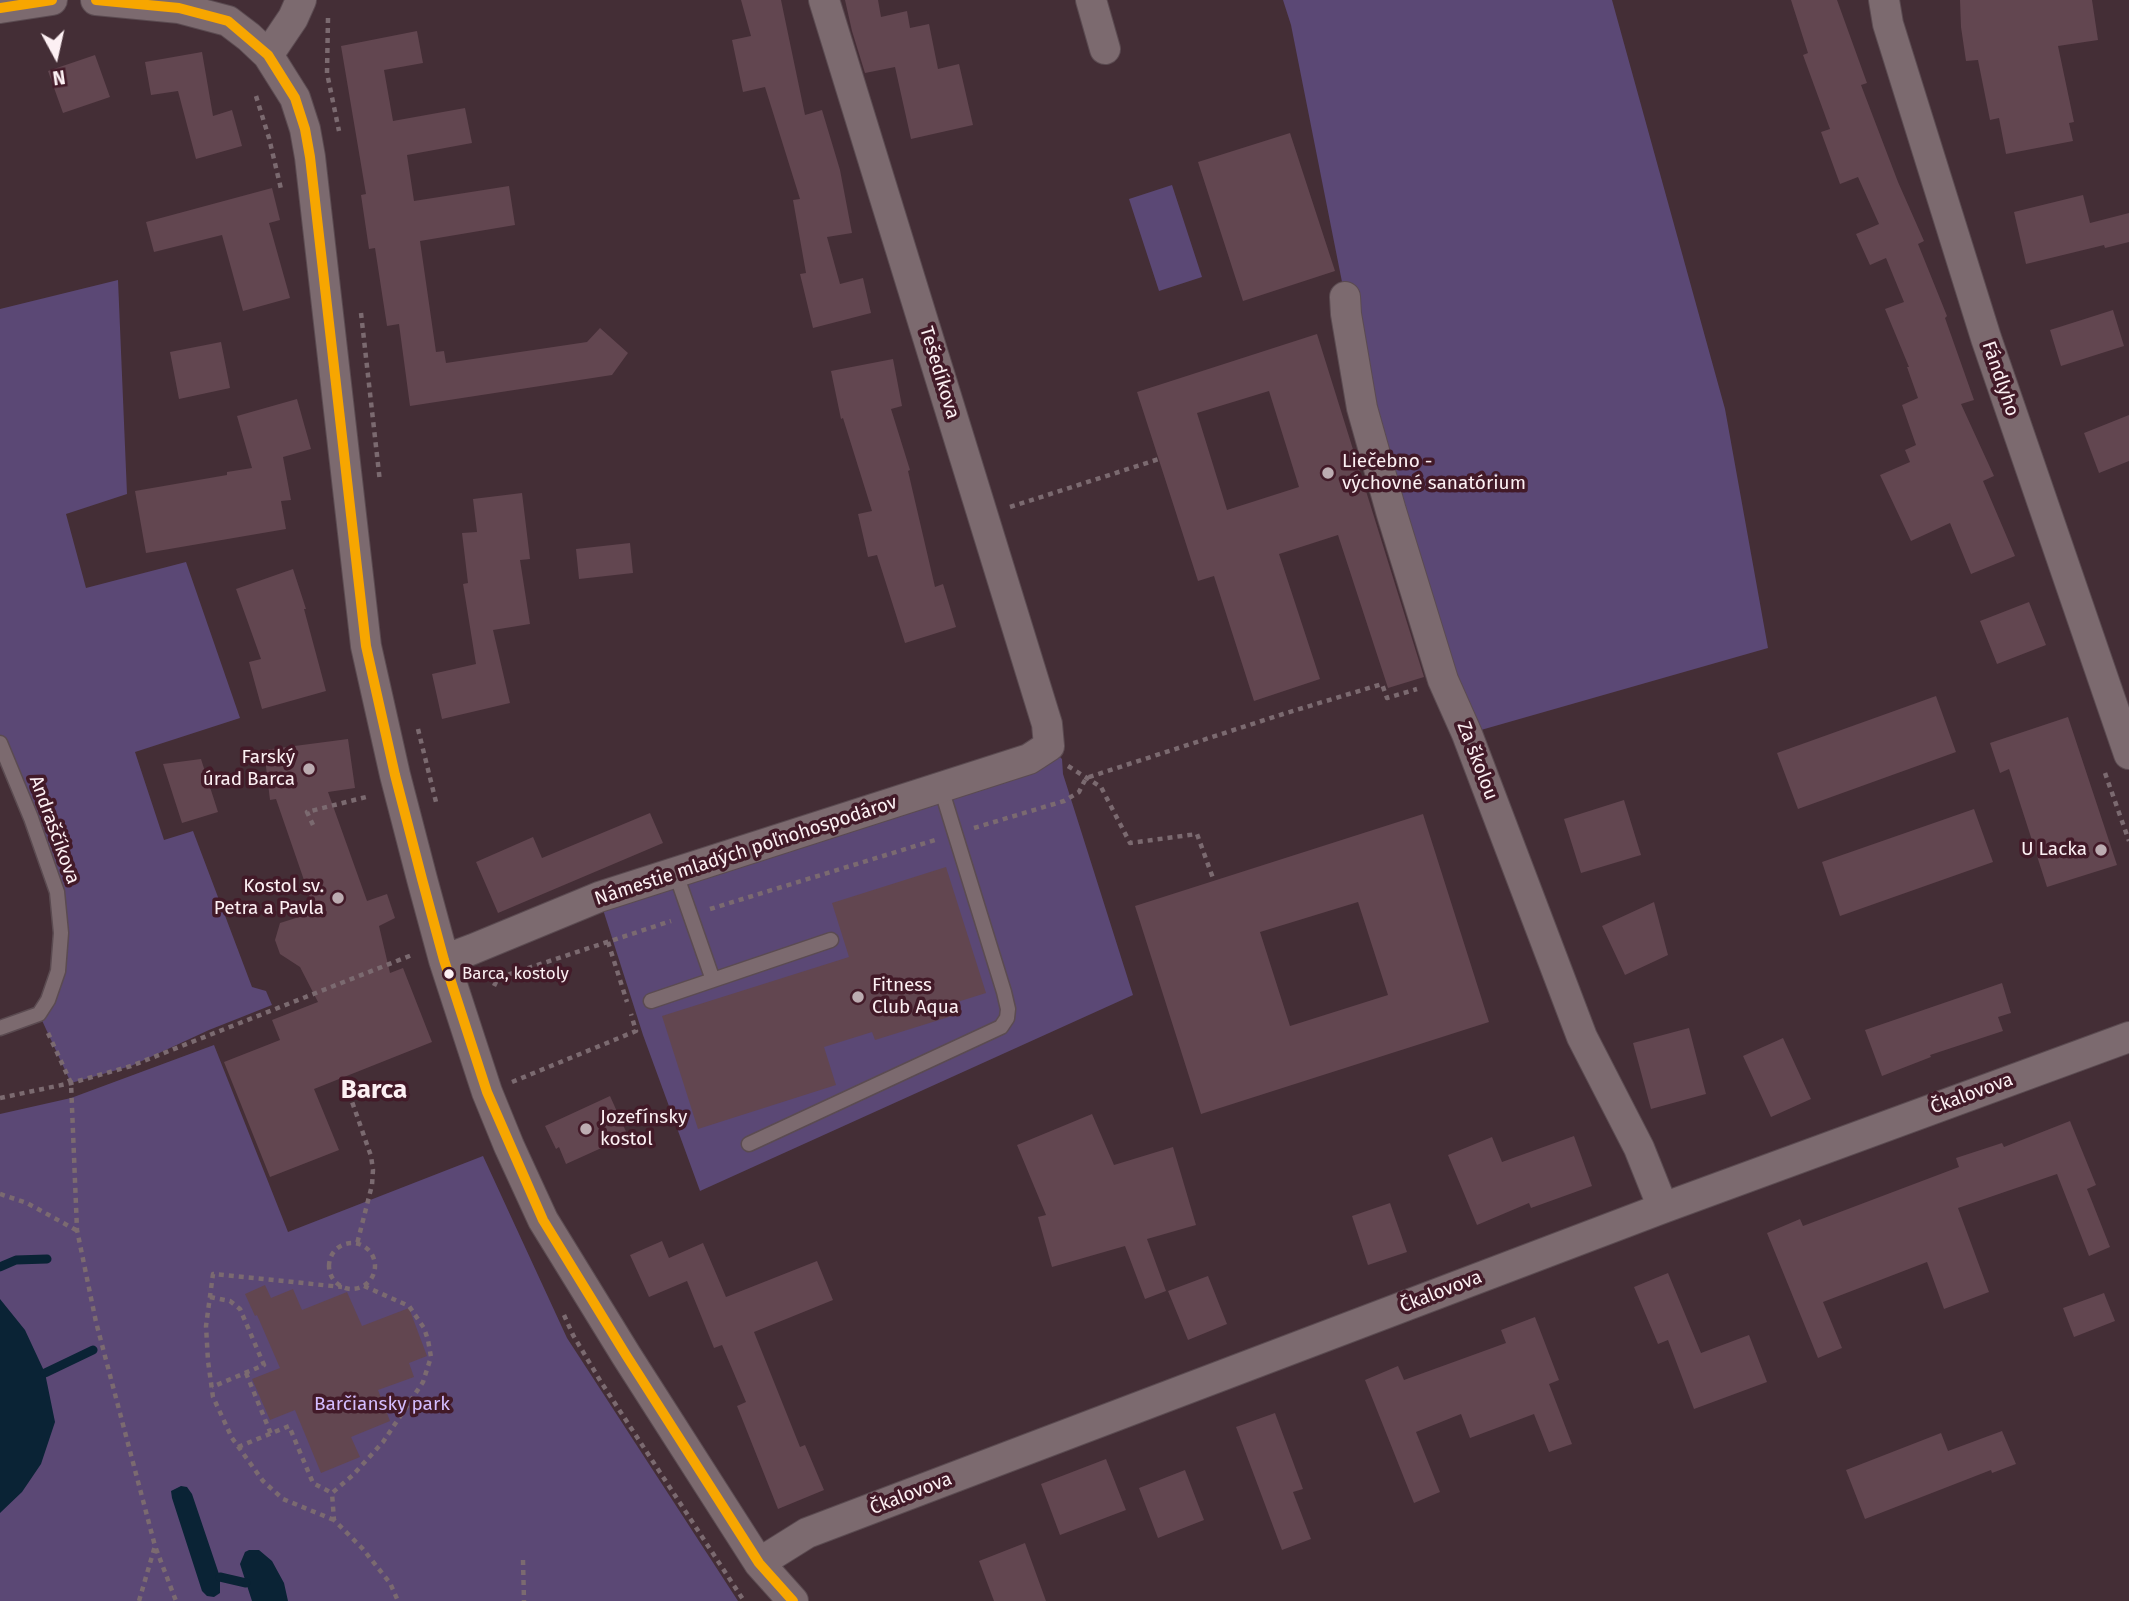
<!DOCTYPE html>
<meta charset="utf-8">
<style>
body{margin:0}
#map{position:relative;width:2129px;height:1601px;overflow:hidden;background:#442e36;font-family:"Fira Sans",sans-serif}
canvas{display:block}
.north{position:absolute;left:21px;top:21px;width:70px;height:70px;-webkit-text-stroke:5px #421a28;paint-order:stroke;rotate:172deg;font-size:19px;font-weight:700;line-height:28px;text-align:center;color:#fcf0f3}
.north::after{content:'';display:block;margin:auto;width:24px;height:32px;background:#fcf0f3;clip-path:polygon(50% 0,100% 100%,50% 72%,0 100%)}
</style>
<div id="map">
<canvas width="2129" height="1601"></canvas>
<div class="north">N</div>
</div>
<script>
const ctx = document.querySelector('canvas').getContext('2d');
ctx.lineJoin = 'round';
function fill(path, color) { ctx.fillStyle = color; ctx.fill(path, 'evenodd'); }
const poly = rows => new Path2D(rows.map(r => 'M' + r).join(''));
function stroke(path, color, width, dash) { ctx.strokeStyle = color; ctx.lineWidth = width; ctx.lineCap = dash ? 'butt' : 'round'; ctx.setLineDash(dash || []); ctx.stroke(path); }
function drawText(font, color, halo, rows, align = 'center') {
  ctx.font = font + ' "Fira Sans",sans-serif'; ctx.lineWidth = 7; ctx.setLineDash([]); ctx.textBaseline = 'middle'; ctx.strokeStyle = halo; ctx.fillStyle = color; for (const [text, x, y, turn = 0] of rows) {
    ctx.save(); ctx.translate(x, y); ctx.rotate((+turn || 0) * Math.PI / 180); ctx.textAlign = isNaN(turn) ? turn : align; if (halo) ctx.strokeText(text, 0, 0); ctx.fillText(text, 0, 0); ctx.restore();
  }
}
fill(poly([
 [1283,0,1612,0,1725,409,1768,648,1467,734,1345,297,1291,25],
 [1172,185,1202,277,1159,291,1129,199],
 [118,280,127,494,66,514,86,588,186,562,240,718,135,752,164,840,193,831,252,987,266,991,272,1005,209,1030,131,1066,71,1083,39,1014,48,999,60,916,0,743,0,309],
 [1049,746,1062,759,1063,774,1133,995,700,1191,643,1035,599,897],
 [214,1045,288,1232,483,1156,567,1338,738,1601,0,1601,0,1114,71,1098]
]), '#5b4875');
fill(poly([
 [0,1299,25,1330,45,1373,55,1422,41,1464,22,1492,0,1513],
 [181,1486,187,1487,192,1494,220,1577,220,1593,214,1597,207,1596,202,1591,172,1498,171,1491],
 [249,1550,259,1550,272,1561,284,1583,288,1601,252,1601,240,1564,245,1552]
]), '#0a2335');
stroke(poly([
 [0,1267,16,1260,47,1259],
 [45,1373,93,1350],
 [220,1577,246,1583]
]), '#0a2335', 9);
fill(poly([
 [741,0,781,0,805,115,822,110,840,170,852,233,827,237,840,284,863,278,871,313,813,328,800,274,806,273,793,200,800,199,765,87,743,92,732,40,751,36],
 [845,0,878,0,881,17,907,11,910,28,929,24,938,69,959,64,973,125,911,139,895,67,865,73,852,31],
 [1791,0,1837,0,1867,83,1861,85,1898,182,1924,241,1918,244,1947,316,1945,318,1974,400,1961,404,1994,476,1983,481,2015,556,1971,574,1950,523,1911,541,1880,475,1910,462,1905,450,1916,445,1902,405,1918,398,1907,367,1909,367,1885,309,1904,302,1886,258,1870,265,1856,234,1879,224,1858,177,1840,184,1821,132,1830,129,1803,55,1808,53],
 [1960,0,2092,0,2098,40,2058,46,2074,122,2069,123,2073,141,2006,154,1999,118,1990,120,1978,60,1966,61,1961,27],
 [417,31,423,63,384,70,393,121,465,108,472,143,407,155,414,201,509,186,515,225,420,241,436,352,444,351,446,363,587,342,600,328,628,353,612,375,410,406,399,324,387,326,375,248,369,249,361,195,366,194,341,46],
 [202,52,213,116,232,110,242,146,196,159,178,91,151,95,145,62],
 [95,55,110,97,63,113,48,71],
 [1290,133,1335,271,1243,301,1198,162],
 [272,188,280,220,269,223,290,298,243,311,222,235,154,252,146,222],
 [2083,195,2090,223,2129,213,2129,242,2105,248,2104,245,2026,264,2014,212],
 [2113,310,2124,346,2061,366,2050,330],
 [1317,334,1424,677,1388,688,1338,535,1279,554,1320,679,1254,701,1214,576,1198,581,1137,392],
 [1269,391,1299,487,1227,510,1197,413],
 [221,342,230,388,179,399,170,352],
 [893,359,902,406,891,409,910,470,908,471,935,587,943,584,956,627,905,643,877,555,868,557,858,514,872,511,843,418,841,419,831,371],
 [297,399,311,449,283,457,291,500,281,501,286,529,146,553,135,491,227,475,227,472,252,468,237,416],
 [2129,415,2129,461,2099,473,2084,433],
 [522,493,530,559,520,560,530,624,493,630,510,703,442,719,432,674,476,664,463,584,468,583,462,533,477,532,473,499],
 [630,543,633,573,579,579,576,549],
 [293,569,306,609,304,609,326,691,262,709,249,662,261,659,236,589],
 [2029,602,2046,645,1997,664,1980,621],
 [1936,696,1956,752,1798,809,1777,753],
 [2068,717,2117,865,2047,887,2009,769,2000,773,1990,743],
 [348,739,355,788,328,792,367,901,387,894,395,918,379,926,390,973,403,968,432,1042,314,1089,339,1150,270,1177,224,1062,280,1040,272,1020,318,1002,300,967,280,954,275,940,280,923,315,912,276,799,270,800,264,750],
 [201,759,218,812,182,823,163,764],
 [1624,800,1641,855,1581,873,1564,819],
 [1974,809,1993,862,1840,916,1822,862],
 [650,813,663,843,498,913,476,862,533,837,542,858],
 [1423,814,1489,1022,1201,1114,1135,906],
 [1358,902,1388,995,1290,1026,1260,932],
 [946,867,986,993,951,1004,955,1015,875,1040,872,1032,824,1047,836,1085,698,1129,662,1016,849,957,832,903],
 [1654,902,1668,955,1625,975,1602,926],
 [2002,983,2011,1013,1998,1017,2003,1031,1930,1055,1931,1057,1882,1076,1865,1030],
 [1689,1028,1706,1094,1651,1109,1633,1043],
 [1783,1038,1811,1099,1771,1117,1743,1056],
 [610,1096,628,1136,566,1164,559,1147,556,1149,545,1126],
 [1092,1114,1114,1165,1173,1147,1196,1225,1147,1239,1166,1291,1145,1299,1125,1246,1052,1267,1038,1217,1046,1215,1017,1145],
 [2070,1121,2096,1185,2087,1189,2110,1247,2089,1256,2057,1174,1958,1208,1989,1292,1944,1309,1927,1262,1823,1302,1842,1348,1818,1358,1767,1233,1800,1219,1803,1226,1959,1167,1956,1158,2002,1143,2004,1147],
 [1574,1136,1592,1186,1531,1208,1529,1203,1477,1225,1448,1155,1492,1137,1502,1162],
 [1390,1203,1407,1252,1368,1265,1352,1216],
 [662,1241,669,1258,703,1243,726,1297,817,1261,833,1300,754,1332,800,1447,805,1445,824,1490,778,1509,737,1406,746,1402,722,1345,714,1348,687,1281,649,1297,630,1255],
 [1668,1273,1701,1353,1749,1335,1767,1382,1694,1409,1668,1340,1658,1344,1634,1287],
 [1208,1276,1227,1324,1188,1340,1168,1291],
 [265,1285,271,1298,293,1289,302,1310,347,1292,362,1326,409,1308,427,1356,409,1363,414,1377,378,1390,390,1421,351,1437,360,1457,321,1473,295,1410,270,1420,252,1379,280,1368,257,1315,255,1316,245,1294],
 [2104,1293,2115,1321,2074,1337,2063,1308],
 [1535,1317,1559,1380,1549,1384,1572,1444,1549,1452,1534,1414,1470,1438,1461,1414,1416,1432,1440,1492,1414,1503,1365,1380,1398,1366,1404,1380,1506,1343,1501,1330],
 [1275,1413,1303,1489,1293,1492,1311,1539,1282,1550,1236,1427],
 [2002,1431,2016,1464,1992,1473,1991,1470,1865,1519,1846,1470,1941,1433,1948,1451],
 [1106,1459,1126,1510,1060,1535,1041,1484],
 [1185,1470,1204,1520,1158,1538,1139,1488],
 [1025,1543,1046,1601,994,1601,979,1561]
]), '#624650');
const service = poly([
 [0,743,31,818,57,892,61,933,58,971,48,1000,39,1014,0,1028],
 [676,874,713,980],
 [651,1001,831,940],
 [749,1144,1001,1027,1007,1018,1008,1009,1004,992,941,788]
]);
const minor = poly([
 [96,0,179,8,228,21,249,37,268,55,295,98,305,129,310,157,366,646,395,775,422,879,444,960,471,1043,487,1092,509,1146,543,1220,626,1355,759,1563,793,1601],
 [1091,0,1105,49],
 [1884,0,1888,24,1986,338,2129,754],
 [0,8,52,0],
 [268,55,293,18,301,0],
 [1345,297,1346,314,1362,408,1391,511,1443,680,1467,734,1582,1037,1639,1148,1663,1208],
 [444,960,473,949,599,897,1029,759,1049,746,1047,724,824,0],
 [759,1563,807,1533,1663,1208,2129,1037]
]);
stroke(service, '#5b4b51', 17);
stroke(minor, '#5b4b51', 32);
stroke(poly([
 [328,18,327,73,339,131],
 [256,96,269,138,281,189],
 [361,313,380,482],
 [1010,507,1159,459],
 [418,729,436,802],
 [1068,766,1101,787,1130,843,1197,834,1214,881],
 [2105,773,2129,841],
 [313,825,307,812,370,796],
 [974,828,1064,801,1079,792,1086,778,1283,714,1382,684,1387,698,1417,689],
 [710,909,935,840],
 [608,942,627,1002],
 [494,986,498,978,671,921],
 [48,1033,71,1083,77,1230,96,1322,155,1546],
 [512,1082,636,1031,631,1014],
 [349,1093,371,1156,373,1170,372,1185,357,1244],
 [0,1098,71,1083,131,1066,412,955],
 [0,1194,27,1203,76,1230],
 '329 1266a23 23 0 1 1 46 0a23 23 0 1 1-46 0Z',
 [364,1286,409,1306,424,1328,428,1340,431,1357,423,1382,383,1442,353,1475,332,1493,334,1520,362,1548,390,1583,398,1601],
 [210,1297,230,1301,240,1309,264,1365,212,1387],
 [564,1315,573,1335,601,1382,744,1601],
 [246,1373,271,1434],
 [238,1447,289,1426,313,1483,332,1493],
 [334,1520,283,1499,263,1481,232,1438,213,1397,208,1361,206,1326,213,1274,342,1287],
 [523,1560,524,1601],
 [139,1601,155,1546,176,1601]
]), '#7b6a70', 4.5, [5, 5]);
stroke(service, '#7c6a6f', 14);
stroke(minor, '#7c6a6f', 30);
stroke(poly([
 [96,0,179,8,228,21,268,55,295,98,305,129,310,157,366,646,395,775,422,879,444,960,487,1092,543,1220,626,1355,759,1563,793,1601],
 [0,8,52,0]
]), '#f7a600', 10);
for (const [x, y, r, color] of [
 [1328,473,7,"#bcacb1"],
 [309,769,7,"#bcacb1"],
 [2101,850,7,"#bcacb1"],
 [338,898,7,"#bcacb1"],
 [449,974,6,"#fcf0f3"],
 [858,997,7,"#bcacb1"],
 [586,1129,7,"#bcacb1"]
]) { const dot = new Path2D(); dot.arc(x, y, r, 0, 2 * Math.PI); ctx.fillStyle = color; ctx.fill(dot); stroke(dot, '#421a28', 2.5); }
drawText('17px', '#fcf0f3', '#421a28', [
 ["Barca, kostoly",462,974]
], 'left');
drawText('19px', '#fcf0f3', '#421a28', [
 ["Tešedíkova",939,373,73],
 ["Fándlyho",2000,379,71],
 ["Za školou",1477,761,69],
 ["Andraščíkova",54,830,70],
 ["Námestie mladých poľnohospodárov",746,851,-18],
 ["Čkalovova",1972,1094,-20],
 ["Čkalovova",1441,1292,-21],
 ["Čkalovova",911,1494,-21]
]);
drawText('19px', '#fcf0f3', '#421a28', [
 ["Liečebno -",1342,462],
 ["výchovné sanatórium",1342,484],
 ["Farský",295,758,"right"],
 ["úrad Barca",295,780,"right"],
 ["U Lacka",2087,850,"right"],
 ["Kostol sv.",324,887,"right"],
 ["Petra a Pavla",324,909,"right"],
 ["Fitness",872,986],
 ["Club Aqua",872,1008],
 ["Jozefínsky",600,1118],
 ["kostol",600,1140]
], 'left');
drawText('19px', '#d4bdff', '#421a28', [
 ["Barčiansky park",382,1405]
]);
drawText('bold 26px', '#fcf0f3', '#421a28', [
 ["Barca",374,1091]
]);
</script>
